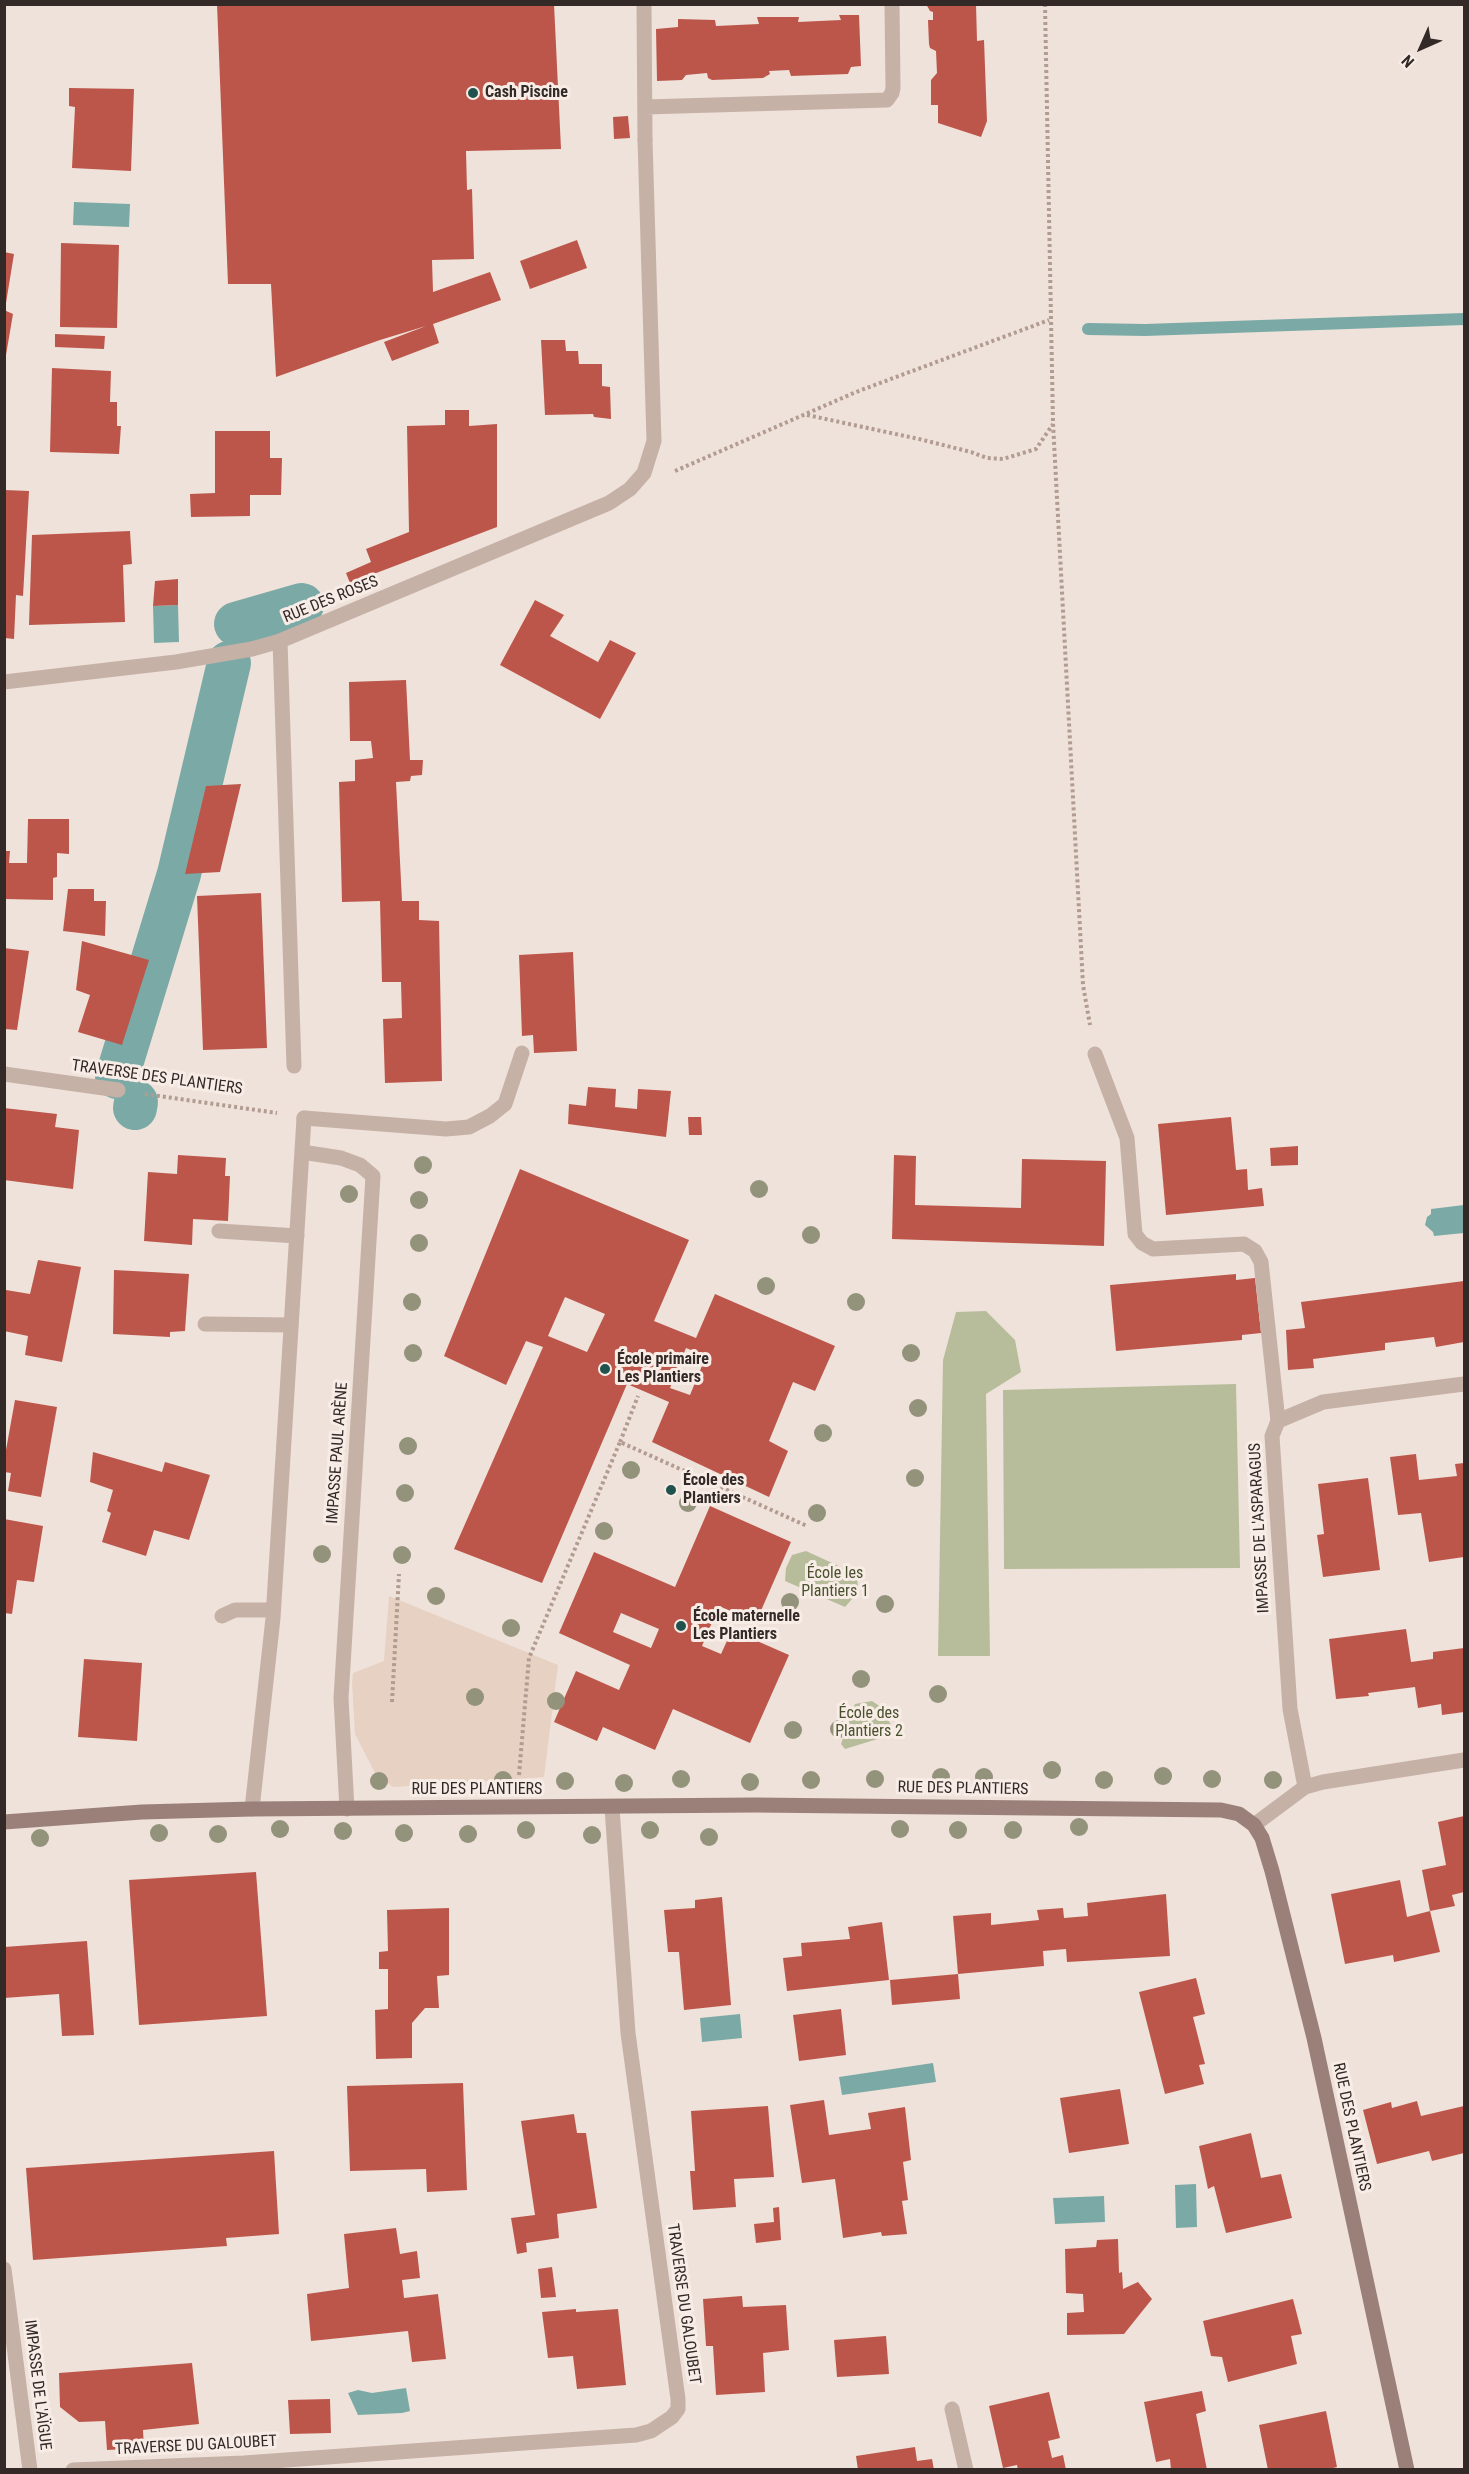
<!DOCTYPE html>
<meta charset="utf-8">
<style>
body{margin:0}
#map{position:relative;width:1469px;height:2474px;overflow:hidden;background:#efe2da;font-family:"Roboto Condensed",sans-serif}
canvas{display:block}
.frame{position:absolute;inset:0;border:6px solid #332927;pointer-events:none}
.north{position:absolute;left:1391px;top:18px;width:60px;height:60px;-webkit-text-stroke:4px #f8ede6;paint-order:stroke;rotate:225deg;font-size:16px;font-weight:700;line-height:24px;text-align:center;color:#332927}
.north::after{content:'';display:block;margin:auto;width:21px;height:27px;background:#332927;clip-path:polygon(50% 0,100% 100%,50% 72%,0 100%)}
</style>
<div id="map">
<canvas width="1469" height="2474"></canvas>
<div class="frame"></div>
<div class="north">N</div>
</div>
<script>
const ctx = document.querySelector('canvas').getContext('2d');
ctx.lineJoin = 'round';
function fill(path, color) { ctx.fillStyle = color; ctx.fill(path, 'evenodd'); }
const poly = rows => new Path2D(rows.map(r => 'M' + r).join(''));
function stroke(path, color, width, dash) { ctx.strokeStyle = color; ctx.lineWidth = width; ctx.lineCap = dash ? 'butt' : 'round'; ctx.setLineDash(dash || []); ctx.stroke(path); }
function drawText(font, color, halo, rows, align = 'center') {
  ctx.font = font + ' "Roboto Condensed",sans-serif'; ctx.lineWidth = 6; ctx.setLineDash([]); ctx.textBaseline = 'middle'; ctx.strokeStyle = halo; ctx.fillStyle = color; for (const [text, x, y, turn = 0] of rows) {
    ctx.save(); ctx.translate(x, y); ctx.rotate((+turn || 0) * Math.PI / 180); ctx.textAlign = isNaN(turn) ? turn : align; if (halo) ctx.strokeText(text, 0, 0); ctx.fillText(text, 0, 0); ctx.restore();
  }
}
fill(poly([
 [986,1311,1015,1340,1021,1372,986,1394,990,1656,938,1656,943,1360,956,1312],
 [1236,1384,1240,1568,1004,1569,1003,1390],
 [806,1551,856,1574,859,1591,845,1607,785,1581,786,1568,792,1555],
 [872,1701,881,1707,891,1725,884,1737,845,1749,841,1744,855,1704]
]), '#b7bd9b');
fill(poly([
 [389,1596,558,1665,544,1777,393,1787,375,1773,355,1734,352,1683,353,1673,384,1661]
]), '#e6d1c2');
fill(poly([
 [74,202,130,204,129,227,73,225],
 [178,605,179,642,154,643,153,606],
 [1464,1205,1464,1233,1434,1236,1433,1232,1425,1225,1427,1217,1431,1214,1431,1209],
 [740,2014,742,2038,702,2042,700,2018],
 [933,2063,936,2082,842,2095,839,2077],
 [1196,2184,1197,2227,1176,2228,1175,2185],
 [1104,2196,1105,2222,1055,2224,1053,2198],
 [406,2388,410,2411,402,2413,358,2415,348,2393,358,2390,372,2393]
]), '#7baaa6');
stroke(poly([
 [1088,329,1145,330,1464,319]
]), '#7baaa6', 12);
stroke(poly([
 [236,624,302,605],
 [117,1077,179,874,229,663],
 [135,1108,136,1102]
]), '#7baaa6', 44);
fill(poly([
 [217,4,554,4,561,149,466,151,467,190,472,189,474,259,432,260,433,292,490,272,501,300,433,324,439,343,392,361,384,342,426,326,380,340,276,377,271,284,228,284],
 [926,4,976,4,977,41,984,40,987,121,981,137,938,123,938,105,931,105,931,80,937,73,936,51,930,48,929,44,928,20,933,20,933,12,930,11],
 [839,15,859,15,861,66,851,67,848,74,791,76,789,70,769,71,770,74,763,78,712,80,708,78,707,73,686,75,682,80,657,81,656,29,678,27,678,19,715,20,716,26,759,24,757,17,799,17,798,22,841,20],
 [69,88,134,89,131,171,72,168,75,107,69,106],
 [628,116,630,138,614,139,613,117],
 [577,240,587,268,530,289,520,261],
 [61,243,119,245,117,328,60,327],
 [4,252,14,254,6,303,4,303],
 [4,310,13,314,6,355,4,355],
 [55,334,105,336,104,349,55,347],
 [541,340,565,340,566,351,578,351,579,364,602,364,602,386,610,387,611,419,594,417,593,414,545,415],
 [52,368,111,371,110,402,117,402,117,426,121,426,119,454,50,452],
 [445,410,469,410,469,426,497,424,497,527,350,583,346,573,371,562,366,549,409,532,407,426,445,425],
 [215,431,270,431,270,458,282,458,281,495,250,495,250,516,191,517,190,494,215,493],
 [5,490,29,491,23,596,16,595,14,639,5,638],
 [130,531,132,564,123,565,125,622,29,625,32,535],
 [178,579,178,605,153,606,155,581],
 [535,600,564,615,550,636,598,662,610,640,636,653,600,719,500,665],
 [406,680,410,760,423,760,422,775,411,776,410,781,396,782,402,901,419,901,419,920,439,921,442,1081,385,1083,383,1019,402,1018,401,982,382,982,380,901,342,902,339,782,355,781,355,760,373,758,371,741,350,741,349,682],
 [241,784,220,872,185,874,206,786],
 [28,819,69,819,69,854,57,853,57,877,53,878,53,900,4,899,4,851,10,851,9,863,27,863],
 [68,889,94,889,94,901,106,901,105,936,63,931],
 [261,893,267,1048,203,1050,197,896],
 [82,941,149,960,122,1045,78,1032,90,995,76,990],
 [4,948,29,951,17,1030,4,1029],
 [573,952,577,1051,534,1053,533,1035,522,1036,519,955],
 [588,1087,616,1089,615,1107,637,1109,638,1089,671,1091,666,1137,568,1124,569,1104,586,1106],
 [4,1108,57,1114,55,1127,79,1130,73,1189,4,1180],
 [688,1117,701,1117,702,1135,689,1135],
 [1231,1117,1236,1170,1247,1169,1248,1190,1262,1188,1264,1206,1166,1215,1158,1124],
 [1298,1146,1298,1165,1271,1166,1270,1148],
 [178,1155,226,1158,225,1176,230,1176,228,1221,193,1219,192,1245,144,1241,148,1172,177,1174],
 [894,1155,916,1156,915,1205,1021,1208,1022,1159,1106,1161,1104,1246,892,1239],
 [520,1169,689,1240,654,1321,696,1338,715,1294,835,1346,815,1391,793,1382,769,1441,788,1451,769,1497,652,1442,669,1402,627,1384,542,1583,454,1549,543,1347,526,1341,506,1385,444,1356],
 [565,1297,605,1314,587,1352,548,1336],
 [686,1348,706,1356,690,1395,670,1388],
 [38,1260,81,1267,62,1362,25,1355,28,1336,4,1331,6,1290,30,1294],
 [114,1270,189,1274,185,1331,170,1332,170,1337,113,1334],
 [1236,1274,1236,1280,1255,1278,1261,1333,1242,1335,1242,1340,1116,1351,1110,1285],
 [1464,1281,1464,1342,1436,1347,1434,1337,1385,1343,1385,1350,1313,1359,1314,1368,1288,1370,1286,1330,1305,1328,1301,1302],
 [15,1400,57,1407,41,1497,8,1491,11,1473,4,1472,4,1461],
 [93,1452,162,1472,165,1462,210,1475,189,1540,154,1530,146,1556,102,1542,111,1513,107,1511,113,1490,90,1482],
 [1416,1454,1419,1480,1457,1476,1455,1464,1464,1463,1464,1557,1429,1562,1421,1513,1398,1515,1390,1457],
 [1368,1478,1380,1570,1323,1577,1317,1535,1324,1534,1318,1484],
 [710,1506,791,1542,756,1622,719,1606,702,1646,721,1654,732,1630,789,1655,750,1743,673,1709,655,1750,603,1727,597,1741,554,1722,576,1671,619,1690,630,1665,559,1633,594,1552,675,1587],
 [621,1613,659,1629,651,1648,613,1632],
 [4,1519,43,1526,34,1582,17,1580,12,1614,4,1613],
 [1406,1629,1411,1662,1433,1659,1433,1652,1464,1648,1464,1712,1442,1715,1441,1704,1418,1708,1415,1687,1368,1693,1369,1696,1336,1699,1329,1639],
 [84,1659,142,1663,137,1741,78,1737],
 [1464,1816,1464,1892,1452,1895,1455,1906,1430,1911,1422,1870,1446,1865,1438,1822],
 [256,1872,267,2016,139,2025,129,1880],
 [1400,1880,1407,1917,1430,1911,1440,1952,1394,1962,1393,1955,1345,1964,1331,1894],
 [1166,1894,1170,1956,1067,1962,1066,1949,1043,1951,1044,1966,958,1974,953,1916,991,1913,991,1925,1039,1920,1037,1910,1063,1908,1064,1918,1088,1916,1087,1903],
 [722,1897,731,2005,684,2010,679,1952,668,1952,664,1910,695,1908,695,1900],
 [449,1908,449,1975,437,1976,439,2008,425,2008,412,2023,412,2058,376,2059,375,2010,388,2009,388,1969,379,1969,379,1952,388,1951,387,1910],
 [882,1922,889,1980,787,1991,783,1958,802,1956,801,1943,850,1939,848,1927],
 [87,1941,94,2035,62,2036,59,1994,4,1998,4,1947],
 [958,1974,960,1999,892,2005,890,1980],
 [1196,1978,1205,2014,1193,2017,1205,2064,1199,2065,1204,2084,1165,2094,1139,1992],
 [841,2009,846,2055,799,2061,793,2015],
 [463,2083,467,2190,427,2192,426,2169,350,2171,347,2086],
 [1120,2089,1129,2144,1069,2153,1060,2098],
 [824,2100,829,2135,871,2129,868,2113,905,2107,911,2160,903,2162,908,2200,902,2201,907,2234,882,2236,881,2232,843,2238,835,2179,802,2183,790,2105],
 [1417,2101,1421,2116,1464,2106,1464,2153,1432,2161,1429,2151,1377,2164,1363,2110,1391,2102,1392,2108],
 [768,2106,774,2177,734,2179,736,2207,693,2210,690,2171,695,2171,691,2111],
 [574,2114,577,2133,586,2133,597,2208,557,2214,559,2238,526,2243,527,2252,517,2254,511,2218,535,2215,521,2121],
 [1251,2133,1261,2178,1281,2174,1292,2218,1226,2233,1214,2186,1208,2189,1199,2146],
 [274,2151,279,2234,226,2238,227,2246,33,2260,26,2168],
 [779,2207,781,2240,756,2243,754,2224,774,2222,773,2208],
 [396,2228,400,2254,417,2251,420,2278,402,2280,404,2298,438,2294,446,2359,412,2362,408,2331,311,2341,307,2294,349,2288,344,2234],
 [1118,2239,1119,2273,1122,2272,1123,2289,1138,2282,1152,2299,1124,2334,1067,2335,1067,2313,1084,2312,1083,2294,1066,2293,1065,2249,1096,2247,1097,2240],
 [552,2267,556,2297,541,2298,538,2269],
 [742,2296,743,2307,786,2305,789,2350,763,2353,765,2392,716,2395,713,2346,706,2346,703,2299],
 [1293,2299,1302,2334,1291,2336,1297,2364,1228,2382,1222,2357,1211,2356,1203,2321],
 [576,2309,576,2312,618,2309,626,2385,577,2389,573,2356,548,2358,542,2312],
 [886,2336,889,2374,837,2377,834,2340],
 [192,2363,199,2424,143,2430,144,2448,107,2450,105,2421,79,2422,60,2407,59,2373],
 [1202,2391,1206,2411,1196,2414,1207,2470,1171,2470,1170,2459,1156,2462,1144,2402],
 [1049,2392,1060,2438,1048,2441,1052,2458,1063,2455,1066,2470,1018,2470,1017,2465,1003,2468,989,2406],
 [330,2399,331,2433,290,2434,288,2400],
 [1326,2411,1337,2467,1326,2470,1268,2470,1259,2425],
 [915,2447,917,2461,932,2459,934,2470,858,2470,856,2456]
]), '#bd564a');
stroke(poly([
 [1045,4,1053,423,1083,985,1090,1025],
 [807,415,919,439,971,452,987,458,1003,459,1036,449,1053,424],
 [675,471,856,392,1049,320],
 [145,1094,277,1113],
 [620,1442,638,1396],
 [392,1702,399,1574],
 [519,1775,529,1658,620,1442,807,1526]
]), '#b29b91', 4, [3, 3]);
stroke(poly([
 [644,4,645,140],
 [645,107,887,100,892,93,893,88,892,4],
 [280,641,294,1066],
 [1095,1054,1127,1138,1135,1234,1142,1243,1153,1249,1244,1244,1255,1251,1261,1262,1278,1421],
 [304,1118,446,1129,469,1127,490,1116,505,1104,522,1053],
 [219,1231,297,1236],
 [205,1324,291,1325],
 [222,1616,235,1610,273,1610],
 [952,2409,966,2470]
]), '#c6b1a7', 15);
stroke(poly([
 [4,682,176,662,252,649,280,641,609,503,630,489,644,473,654,441,645,140],
 [4,1074,118,1090],
 [302,1152,341,1158,360,1165,373,1176,341,1698,347,1809],
 [1305,1787,1290,1709,1272,1436,1278,1421,1323,1402,1464,1384],
 [252,1809,273,1618,304,1118],
 [1254,1825,1305,1787,1323,1782,1464,1760],
 [4,2269,30,2470],
 [73,2470,244,2463,636,2435,651,2431,672,2417,678,2409,678,2399,628,2033,612,1808]
]), '#c6b1a7', 15);
stroke(poly([
 [4,1822,142,1812,252,1809,755,1805,1221,1810,1239,1814,1254,1825,1262,1838,1272,1871,1314,2038,1407,2470]
]), '#9a8079', 15);
ctx.fillStyle = '#93927b';
for (const [x, y] of [
 [423,1165],
 [759,1189],
 [349,1194],
 [419,1200],
 [811,1235],
 [419,1243],
 [766,1286],
 [412,1302],
 [856,1302],
 [413,1353],
 [911,1353],
 [918,1408],
 [823,1433],
 [408,1446],
 [631,1470],
 [915,1478],
 [405,1493],
 [688,1503],
 [817,1513],
 [604,1531],
 [322,1554],
 [402,1555],
 [436,1596],
 [790,1602],
 [885,1604],
 [511,1628],
 [861,1679],
 [938,1694],
 [475,1697],
 [556,1701],
 [839,1729],
 [793,1730],
 [1052,1770],
 [1163,1776],
 [941,1777],
 [984,1777],
 [681,1779],
 [875,1779],
 [1212,1779],
 [503,1780],
 [811,1780],
 [1104,1780],
 [1273,1780],
 [379,1781],
 [565,1781],
 [750,1782],
 [624,1783],
 [1079,1827],
 [280,1829],
 [900,1829],
 [526,1830],
 [650,1830],
 [958,1830],
 [1013,1830],
 [343,1831],
 [159,1833],
 [404,1833],
 [218,1834],
 [468,1834],
 [592,1835],
 [709,1837],
 [40,1838]
]) { ctx.beginPath(); ctx.arc(x, y, 9, 0, 2 * Math.PI); ctx.fill(); }
for (const [x, y, r, color] of [
 [473,93,6,"#20524e"],
 [605,1369,6,"#20524e"],
 [671,1490,6,"#20524e"],
 [681,1626,6,"#20524e"]
]) { const dot = new Path2D(); dot.arc(x, y, r, 0, 2 * Math.PI); ctx.fillStyle = color; ctx.fill(dot); stroke(dot, '#f8ede6', 2); }
drawText('bold 16px', '#332927', '#f8ede6', [
 ["Cash Piscine",485,93],
 ["École primaire",617,1360],
 ["Les Plantiers",617,1378],
 ["École des",683,1481],
 ["Plantiers",683,1499],
 ["École maternelle",693,1617],
 ["Les Plantiers",693,1635]
], 'left');
drawText('16px', '#332927', '#f8ede6', [
 ["RUE DES ROSES",331,600,-22],
 ["TRAVERSE DES PLANTIERS",157,1078,8],
 ["IMPASSE PAUL ARÈNE",338,1453,-86],
 ["IMPASSE DE L'ASPARAGUS",1260,1528,-93],
 ["RUE DES PLANTIERS",963,1789,1],
 ["RUE DES PLANTIERS",477,1790],
 ["RUE DES PLANTIERS",1351,2127,78],
 ["TRAVERSE DU GALOUBET",683,2304,82],
 ["IMPASSE DE L'AÏGUE",37,2385,83],
 ["TRAVERSE DU GALOUBET",196,2446,-3]
]);
drawText('16px', '#48502d', '#f8ede6', [
 ["École les",835,1574],
 ["Plantiers 1",835,1592],
 ["École des",869,1714],
 ["Plantiers 2",869,1732]
]);
</script>
